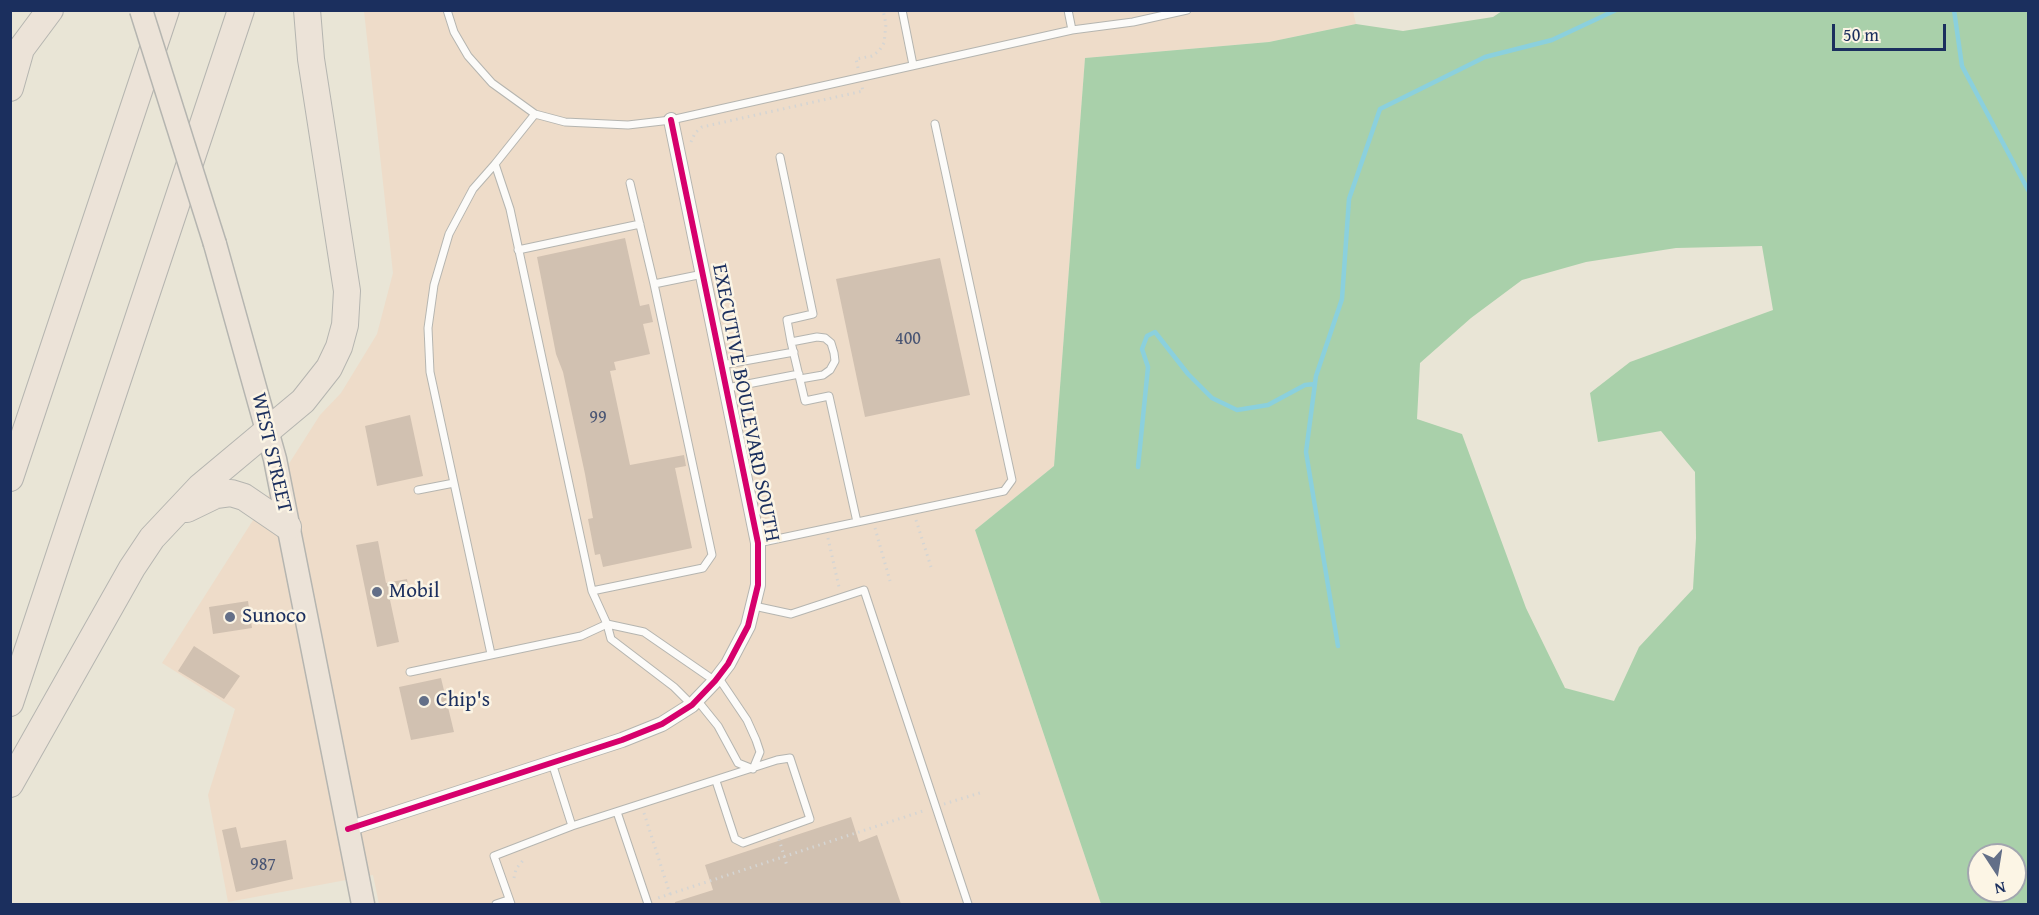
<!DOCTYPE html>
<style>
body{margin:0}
#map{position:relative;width:2039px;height:915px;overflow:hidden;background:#e9e5d6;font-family:"Gentium Book Plus",serif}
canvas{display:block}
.frame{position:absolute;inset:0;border:12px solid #1b2f5e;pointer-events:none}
.north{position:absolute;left:1967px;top:843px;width:60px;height:60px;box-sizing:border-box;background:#fcf5e5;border:2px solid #a2a6af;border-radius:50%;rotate:168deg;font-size:16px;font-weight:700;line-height:24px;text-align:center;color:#1b2f5e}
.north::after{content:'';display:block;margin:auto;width:21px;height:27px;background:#636f88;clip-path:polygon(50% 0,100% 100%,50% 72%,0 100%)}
.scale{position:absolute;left:1832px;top:24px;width:114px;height:27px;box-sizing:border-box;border:3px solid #1b2f5e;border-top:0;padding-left:8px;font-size:18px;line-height:21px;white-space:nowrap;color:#1b2f5e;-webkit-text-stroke:4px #fcf5e5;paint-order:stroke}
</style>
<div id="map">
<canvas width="2039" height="915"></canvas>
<div class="frame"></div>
<div class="north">N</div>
<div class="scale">50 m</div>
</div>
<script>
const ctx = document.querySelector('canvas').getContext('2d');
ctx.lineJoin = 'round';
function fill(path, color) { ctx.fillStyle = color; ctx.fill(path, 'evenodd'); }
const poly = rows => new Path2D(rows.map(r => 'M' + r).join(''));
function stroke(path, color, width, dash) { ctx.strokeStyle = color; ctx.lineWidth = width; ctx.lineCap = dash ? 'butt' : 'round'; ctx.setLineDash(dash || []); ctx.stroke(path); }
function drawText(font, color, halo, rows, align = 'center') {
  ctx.font = font + ' "Gentium Book Plus",serif'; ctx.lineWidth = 5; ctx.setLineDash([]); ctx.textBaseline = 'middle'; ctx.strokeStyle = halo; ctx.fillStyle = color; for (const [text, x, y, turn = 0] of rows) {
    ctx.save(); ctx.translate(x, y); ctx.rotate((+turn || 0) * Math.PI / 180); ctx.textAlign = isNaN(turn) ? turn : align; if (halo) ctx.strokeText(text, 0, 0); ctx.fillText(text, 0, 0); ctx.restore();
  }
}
fill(poly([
 [364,11,1353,11,1356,24,1269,42,1085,58,1054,466,975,530,1101,904,379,904,373,875,228,902,208,795,235,709,162,663,320,415,341,393,377,334,393,273]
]), '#eedcc9');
fill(poly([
 [1502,11,2028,11,2028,904,1101,904,975,530,1054,466,1085,58,1269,42,1356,24,1403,31,1493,17],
 [1762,246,1773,310,1630,362,1590,393,1598,442,1661,431,1695,472,1696,538,1693,589,1639,647,1614,701,1565,688,1526,608,1462,434,1417,419,1420,363,1471,318,1522,280,1586,262,1676,248],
 [1979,855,2015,855,2015,891,1979,891]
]), '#a9d0aa');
stroke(poly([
 [1954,10,1962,66,2028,190],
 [1138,467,1148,367,1142,349,1147,336,1155,332,1188,374,1212,398,1237,410,1268,405,1305,385,1315,384],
 [1338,646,1306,452,1316,376,1342,299,1349,199,1380,109,1485,57,1552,40,1616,10]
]), '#8bd0dd', 4.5);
fill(poly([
 [625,238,640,306,649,304,653,322,643,324,650,354,614,362,616,370,610,371,630,465,684,455,686,466,675,468,692,548,603,567,600,554,595,555,588,519,593,518,585,474,563,372,556,354,537,257],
 [940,258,970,395,865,417,836,279],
 [410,415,423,476,377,486,365,426],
 [378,541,386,583,407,579,410,596,390,600,399,642,377,647,356,545],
 [248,601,252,628,213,634,209,607],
 [194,646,240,676,224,699,178,671],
 [441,678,454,732,411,740,399,687],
 [851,817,859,842,877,835,901,904,675,904,675,902,713,890,705,865],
 [236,827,241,848,286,840,293,879,236,892,222,830]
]), '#d1c1b1');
const service = poly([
 [447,10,454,32,468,56,492,83,535,114,565,122,628,125,671,120,1072,30,1068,10],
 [902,10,913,65],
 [1072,30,1133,22,1187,10],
 [780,157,813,314,787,320,791,342,805,401,829,396,857,522],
 [630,183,654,284,703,274],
 [518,250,640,224],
 [791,342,817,337,825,338,831,343,834,353,835,361,830,370,823,375,800,379],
 [722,365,794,352],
 [727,388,799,374],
 [418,490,454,483],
 [758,543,1004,491,1012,480,935,124],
 [592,591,703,568,712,555,654,284],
 [754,606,791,614,864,590,968,904],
 [491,654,430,372,428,328,434,285,449,234,473,189,495,164],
 [410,672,581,636,607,624,592,591,510,209,495,164,535,114],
 [697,700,718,726,738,763,753,769,760,752,756,740,747,720,718,677],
 [692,705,674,687,611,639,607,624,644,632,715,681],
 [552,763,572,826],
 [617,812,648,904],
 [496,904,508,900],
 [511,904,494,856,572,826,777,760,790,758,810,819,743,843,735,839,716,781]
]);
const minor = poly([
 [348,829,622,740,662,724,692,705,715,681,728,664,748,626,758,585,758,543,671,120]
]);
const primary = poly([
 [215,244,275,459,363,904]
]);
const motorway = poly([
 [10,88,21,49,50,10],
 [10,478,166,10],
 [187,509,216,495,231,493,244,497,288,527],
 [10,703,241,10],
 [10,784,132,568,152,538,200,487,303,401,329,368,339,347,345,325,347,291,311,59,307,10]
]);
stroke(service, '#b5b5b0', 9);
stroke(minor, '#b5b5b0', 16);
stroke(primary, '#b5b5b0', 25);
stroke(motorway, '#b5b5b0', 28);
stroke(poly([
 [858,68,856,59,872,56,879,51,884,43,886,24,883,10],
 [691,142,695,133,702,127,863,91,862,87],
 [916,520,931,567],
 [875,528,890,581],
 [828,538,839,587],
 [944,804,983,792],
 [644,813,670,894,658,898],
 [779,839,787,866],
 [514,878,516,869,525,858],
 [670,894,926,810]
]), '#d5d5d3', 3, [1.5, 4.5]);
stroke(service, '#fcfbf9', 7);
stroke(minor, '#fcfbf9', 14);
stroke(primary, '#ece3d8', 22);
stroke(motorway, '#ece3d8', 26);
const primaryBridge = poly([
 [141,10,215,244]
]);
stroke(primaryBridge, '#b5b5b0', 25, []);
stroke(primaryBridge, '#ece3d8', 22);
stroke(poly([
 [348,829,622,740,662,724,692,705,715,681,728,664,748,626,758,585,758,543,671,120]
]), '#d6006c', 6);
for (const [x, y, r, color] of [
 [377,592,6,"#636f88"],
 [230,617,6,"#636f88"],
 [424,701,6,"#636f88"]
]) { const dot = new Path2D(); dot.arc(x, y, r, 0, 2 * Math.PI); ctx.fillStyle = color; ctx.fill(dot); stroke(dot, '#fcf5e5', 2); }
drawText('18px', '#485473', null, [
 ["400",908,339],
 ["99",598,418],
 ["987",263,865]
]);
drawText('21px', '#1b2f5e', '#fcf5e5', [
 ["EXECUTIVE BOULEVARD SOUTH",745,403,79],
 ["WEST STREET",271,453,77]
]);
drawText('21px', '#1b2f5e', '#fcf5e5', [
 ["Mobil",389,592],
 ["Sunoco",242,617],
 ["Chip's",436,701]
], 'left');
</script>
